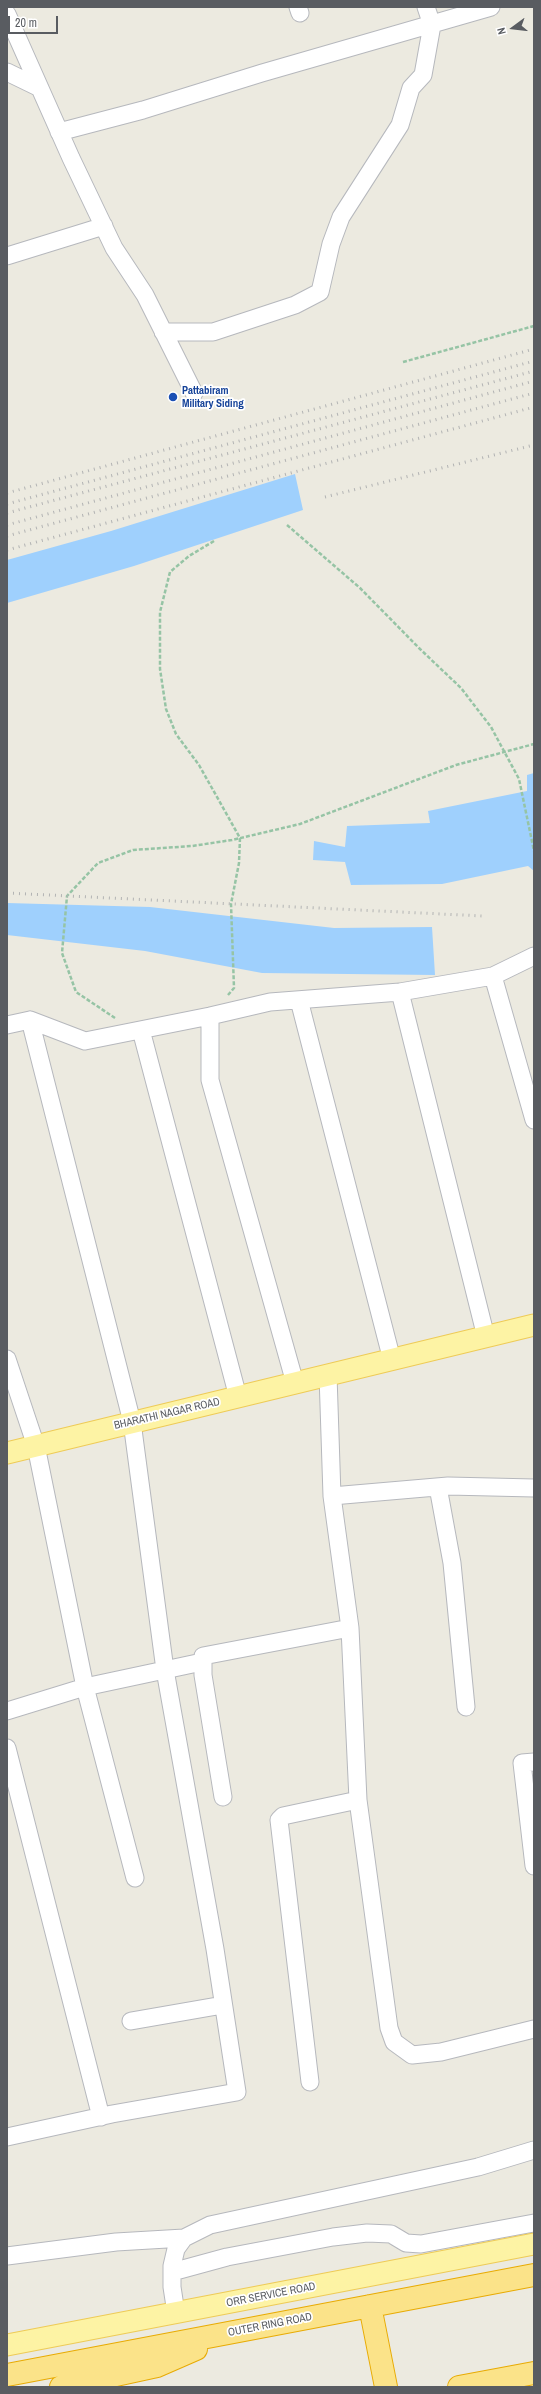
<!DOCTYPE html>
<style>
body{margin:0}
#map{position:relative;width:541px;height:2394px;overflow:hidden;background:#eceae0;font-family:"Archivo Narrow",sans-serif}
canvas{display:block}
.frame{position:absolute;inset:0;border:8px solid #595c61;pointer-events:none}
.north{position:absolute;left:493px;top:8px;width:40px;height:40px;-webkit-text-stroke:3px #fff;paint-order:stroke;rotate:255deg;font-size:11px;font-weight:700;line-height:16px;text-align:center;color:#595c61}
.north::after{content:'';display:block;margin:auto;width:14px;height:18px;background:#595c61;clip-path:polygon(50% 0,100% 100%,50% 72%,0 100%)}
.scale{position:absolute;left:8px;top:16px;width:50px;height:18px;box-sizing:border-box;border:2px solid #595c61;border-top:0;padding-left:5px;font-size:12px;line-height:14px;white-space:nowrap;color:#595c61;-webkit-text-stroke:3px #fff;paint-order:stroke}
</style>
<div id="map">
<canvas width="541" height="2394"></canvas>
<div class="frame"></div>
<div class="north">N</div>
<div class="scale">20 m</div>
</div>
<script>
const ctx = document.querySelector('canvas').getContext('2d');
ctx.lineJoin = 'round';
function fill(path, color) { ctx.fillStyle = color; ctx.fill(path, 'evenodd'); }
const poly = rows => new Path2D(rows.map(r => 'M' + r).join(''));
function stroke(path, color, width, dash) { ctx.strokeStyle = color; ctx.lineWidth = width; ctx.lineCap = dash ? 'butt' : 'round'; ctx.setLineDash(dash || []); ctx.stroke(path); }
function drawText(font, color, halo, rows, align = 'center') {
  ctx.font = font + ' "Archivo Narrow",sans-serif'; ctx.lineWidth = 3.5; ctx.setLineDash([]); ctx.textBaseline = 'middle'; ctx.strokeStyle = halo; ctx.fillStyle = color; for (const [text, x, y, turn = 0] of rows) {
    ctx.save(); ctx.translate(x, y); ctx.rotate((+turn || 0) * Math.PI / 180); ctx.textAlign = isNaN(turn) ? turn : align; if (halo) ctx.strokeText(text, 0, 0); ctx.fillText(text, 0, 0); ctx.restore();
  }
}
fill(poly([
 [295,474,303,510,134,566,7,603,7,560,111,531],
 [534,773,534,871,528,866,442,884,351,885,345,862,313,860,314,841,345,847,347,826,430,823,428,811,527,791,527,775],
 [7,903,150,907,334,928,432,927,435,975,262,973,145,951,7,935]
]), '#9fd0fd');
const minor = poly([
 [298,7,300,13],
 [7,14,71,158,114,248,145,295,194,393],
 [7,72,40,88],
 [59,132,143,110,262,73,491,7],
 [7,256,104,226],
 [163,332,213,332,295,305,320,292,331,244,341,217,400,125,411,88,423,75,432,25,426,7],
 [493,976,534,1120],
 [400,992,486,1337],
 [299,1000,392,1360],
 [210,1016,210,1080,295,1383],
 [7,1025,30,1020,85,1041,210,1016,270,1002,400,992,493,976,534,956],
 [141,1030,238,1397],
 [7,1359,36,1446,85,1687,135,1878],
 [328,1375,332,1496,350,1628,358,1800,389,2028,394,2042,412,2055,441,2052,534,2029],
 [438,1487,452,1563,466,1707],
 [332,1496,448,1486,534,1488],
 [7,1711,85,1687,202,1662],
 [7,1748,101,2117],
 [534,1762,522,1763,534,1866],
 [223,1797,203,1675,203,1656,350,1628],
 [131,2021,223,2005],
 [310,2082,279,1820,283,1816,358,1800],
 [7,2137,112,2114,237,2092,215,1949,165,1670,132,1422,30,1020],
 [7,2256,116,2242,184,2238,210,2225,478,2167,534,2150],
 [172,2272,227,2257,333,2237,367,2233,391,2234,406,2243,421,2244,534,2223],
 [176,2313,172,2287,172,2266,176,2249,184,2238]
]);
const major = poly([
 [7,1453,534,1325],
 [7,2345,534,2244]
]);
const highway = poly([
 [370,2306,386,2387],
 [7,2375,534,2275],
 [61,2387,157,2366,196,2349],
 [459,2387,534,2373]
]);
stroke(minor, '#b6b8bd', 19);
stroke(major, '#eecb57', 23);
stroke(highway, '#e8ab04', 24);
stroke(poly([
 [403,362,534,326],
 [287,525,360,588,420,649,461,688,491,727,519,779,534,851],
 [214,541,189,556,170,572,160,612,160,669,166,709,176,734,199,765,240,838,239,863,231,904,234,988,228,995],
 [115,1018,76,992,62,953,67,896,98,863,133,850,192,846,232,840,300,824,456,765,534,744]
]), '#96c4a5', 2.5, [4, 2]);
stroke(minor, '#fff', 17);
stroke(major, '#fdf3a4', 21);
stroke(highway, '#fbe389', 22);
stroke(poly([
 [7,493,534,349],
 [325,497,534,445],
 [7,504,534,361],
 [7,513,534,371],
 [7,525,534,381],
 [7,536,534,393],
 [7,550,534,407],
 [7,893,483,916]
]), '#b2b3b3', 3, [1, 5]);
for (const [x, y, r, color] of [
 [173,397,5,"#1a4fb4"]
]) { const dot = new Path2D(); dot.arc(x, y, r, 0, 2 * Math.PI); ctx.fillStyle = color; ctx.fill(dot); stroke(dot, '#fff', 1.5); }
drawText('bold 11px', '#164399', '#fff', [
 ["Pattabiram",182,391],
 ["Military Siding",182,404]
], 'left');
drawText('11px', '#595c61', '#fff', [
 ["BHARATHI NAGAR ROAD",167,1414,-13],
 ["ORR SERVICE ROAD",271,2295,-11],
 ["OUTER RING ROAD",270,2325,-11]
]);
</script>
